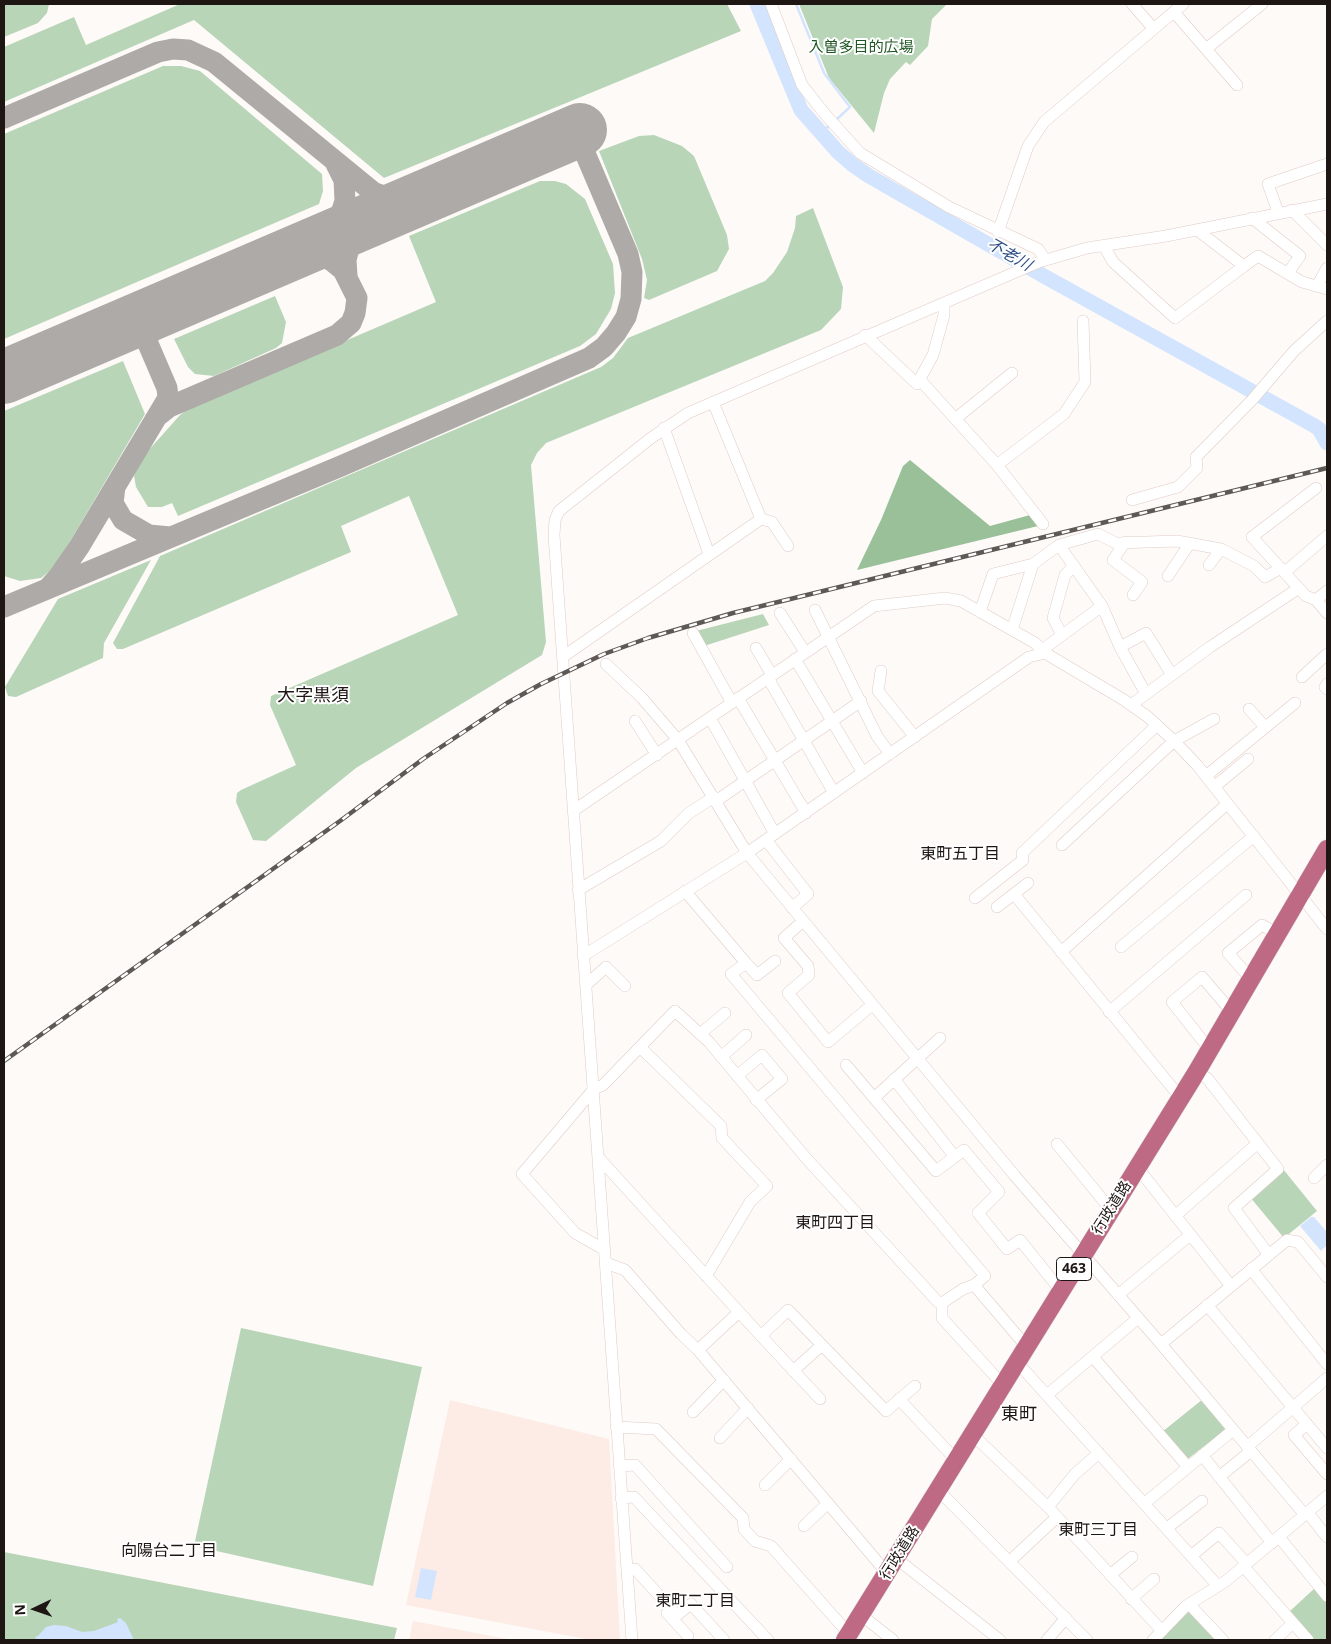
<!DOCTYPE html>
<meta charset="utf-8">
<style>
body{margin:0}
#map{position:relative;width:1331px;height:1644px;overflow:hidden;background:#fefaf8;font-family:"Noto Sans",sans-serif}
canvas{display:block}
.frame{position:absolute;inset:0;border:5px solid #1d1613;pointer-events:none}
.north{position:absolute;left:10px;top:1584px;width:50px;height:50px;-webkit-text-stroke:4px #fff;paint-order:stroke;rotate:267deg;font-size:14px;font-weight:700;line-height:20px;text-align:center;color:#1d1613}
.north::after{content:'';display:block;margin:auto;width:18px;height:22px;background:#1d1613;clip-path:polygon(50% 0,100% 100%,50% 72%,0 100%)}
</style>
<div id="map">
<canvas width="1331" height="1644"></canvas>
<div class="frame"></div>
<div class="north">N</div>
</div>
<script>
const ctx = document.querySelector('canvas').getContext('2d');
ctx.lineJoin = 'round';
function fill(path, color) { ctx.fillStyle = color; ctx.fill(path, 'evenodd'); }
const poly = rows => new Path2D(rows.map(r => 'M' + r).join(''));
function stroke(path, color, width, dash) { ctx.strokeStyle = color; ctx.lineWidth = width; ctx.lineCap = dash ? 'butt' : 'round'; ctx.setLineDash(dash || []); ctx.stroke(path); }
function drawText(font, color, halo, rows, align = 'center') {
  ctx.font = font + ' "Noto Sans","Noto Sans JP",sans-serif'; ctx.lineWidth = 4; ctx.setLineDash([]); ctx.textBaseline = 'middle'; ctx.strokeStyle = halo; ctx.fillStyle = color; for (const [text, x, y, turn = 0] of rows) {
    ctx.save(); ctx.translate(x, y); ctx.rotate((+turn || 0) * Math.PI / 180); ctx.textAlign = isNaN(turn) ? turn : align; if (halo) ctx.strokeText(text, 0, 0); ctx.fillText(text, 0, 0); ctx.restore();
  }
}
fill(poly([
 [450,1400,609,1439,620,1640,591,1640,406,1605],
 [413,1621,513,1640,409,1640]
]), '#fdece5');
fill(poly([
 [4,4,49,4,47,13,38,23,4,37],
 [180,4,727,4,741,31,384,178,194,20,4,102,4,47,74,17,86,45],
 [799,4,947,4,932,19,928,46,910,65,906,62,890,79,884,93,874,133,829,78],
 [163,66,181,66,200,71,322,174,323,191,319,204,4,339,4,134],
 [654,135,682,146,694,156,727,235,729,249,717,271,649,300,644,298,647,280,642,259,599,151,639,136],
 [540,181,555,181,566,184,585,199,613,264,615,293,611,309,596,334,580,346,178,516,172,503,162,507,148,507,136,487,134,476,139,461,180,415,191,407,436,302,409,236],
 [813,208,843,287,841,309,821,330,546,443,537,453,531,465,546,642,542,655,356,768,266,841,253,840,236,802,237,793,241,790,296,765,270,705,271,696,458,615,409,496,341,526,351,552,123,649,117,649,113,643,160,556,601,367,613,358,628,338,765,281,773,273,787,252,795,228,796,216],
 [275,296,286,322,282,343,276,348,214,376,195,374,188,367,174,339],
 [123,361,145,414,55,567,41,578,20,581,4,576,4,411],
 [151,560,104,643,103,658,16,697,8,696,5,687,58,599],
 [763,614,769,625,701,647,692,632],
 [1283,1169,1317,1211,1284,1238,1250,1197],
 [241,1328,422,1367,373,1586,194,1546],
 [1203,1399,1225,1425,1225,1430,1189,1458,1185,1459,1162,1432],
 [4,1552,397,1628,394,1640,4,1640],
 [1316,1587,1327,1600,1327,1640,1312,1640,1289,1612],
 [1186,1609,1219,1640,1157,1640]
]), '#b8d5b8');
fill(poly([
 [910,460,990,526,1030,515,1038,526,857,570,881,520,903,466]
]), '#99c099');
fill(poly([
 [1311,1217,1314,1217,1327,1232,1327,1245,1321,1251,1300,1226],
 [421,1568,437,1571,431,1600,415,1597],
 [120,1618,126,1623,134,1640,37,1640,35,1637,38,1636,46,1627,54,1625,66,1626,82,1632,94,1631,118,1622,117,1619]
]), '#d3e4fe');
stroke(poly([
 [796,4,824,73,850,107,836,120],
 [822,132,830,125]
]), '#d3e4fe', 2.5);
stroke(poly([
 [757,4,801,110,838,152,853,165,869,176,1042,275,1313,425,1319,429,1327,443]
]), '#d3e4fe', 15);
stroke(poly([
 [4,118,158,52,173,49,188,50,214,62,373,192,395,200,417,200],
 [325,239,340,216,345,201,344,180,336,164],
 [347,276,346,260,349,248,367,221],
 [148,344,147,327,151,318,158,311],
 [159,415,169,407,337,335,351,323,355,313,357,298,343,270,332,261,321,256,289,255],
 [115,487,113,503,123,520,149,535,170,537],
 [49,587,59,576,79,547,168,398,167,388,146,339,133,329,120,327],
 [4,607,341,466,589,358,604,347,616,333,626,317,631,299,632,272,628,254,576,132]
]), '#aeaaa7', 21);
stroke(poly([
 [4,377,580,130]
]), '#aeaaa7', 54);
const minor = poly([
 [771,4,802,85,824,113,860,153,949,207,1038,249,1045,259],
 [1132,4,1153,28],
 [1174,12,1237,85],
 [1206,49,1262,4],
 [1292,210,1327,245],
 [1278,212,1268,184,1327,164],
 [1252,218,1300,256,1288,273],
 [1197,230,1244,266,1258,256,1302,282,1327,289],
 [998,232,1028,146,1044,122,1183,4],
 [1104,246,1113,262,1175,318,1244,266],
 [1317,286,1327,268],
 [865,335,917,384,933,355,944,315,944,303],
 [921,381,997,465,1043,524],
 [713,402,761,519],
 [955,419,1012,373],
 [664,428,709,554],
 [997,465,1064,414,1085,382,1083,321],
 [1316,488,1252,537,1306,596,1316,600,1327,613],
 [1132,500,1178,487,1197,468,1196,457,1252,400,1294,351,1327,321],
 [1125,542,1113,560,1142,582,1133,595],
 [1209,565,1221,549],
 [1285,572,1327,536],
 [1168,576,1190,543],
 [1316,600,1327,591],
 [1102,606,1120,647],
 [815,610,877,736,890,754],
 [980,612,993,574,1033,564,1059,545],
 [780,613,805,652],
 [1012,630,1033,564],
 [693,633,732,703],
 [1062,635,1053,618,1065,575,1074,566],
 [756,648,772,675],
 [1042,650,1102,606,1059,545,1098,534,1116,543,1177,541,1221,549,1254,566,1265,577,1281,568],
 [564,656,761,519,772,522,788,546],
 [795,659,863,773],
 [606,664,642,698,678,740,747,853,1015,1176,1161,1344,1305,1515],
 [881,671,878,691,915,737],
 [1302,677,1327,654],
 [768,678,834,793],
 [1327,684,1325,687,1327,689],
 [1146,694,1120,647,1146,633,1172,675],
 [738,698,806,813],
 [1131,705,1210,647,1299,588],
 [1249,709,1265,727],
 [710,718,775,834],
 [635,721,657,755],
 [1206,776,1295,703],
 [1214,787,1248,759],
 [716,801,861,701],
 [573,811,874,606,945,598,961,601,1035,643,1045,653],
 [766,840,808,894,792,908],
 [1062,845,1174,741,1214,719],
 [578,890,661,841,689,813,714,797],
 [685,891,746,963],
 [1014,894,1180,1097],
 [975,898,1023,860,1022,853,1157,725],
 [997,907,1028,883],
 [803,921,784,938,808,966,809,975,788,993,828,1042,872,1005],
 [1121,947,1254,836],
 [1061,952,1227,804],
 [583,956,747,853,1029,657,1045,653,1124,700,1148,717,1174,741,1197,765,1327,929],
 [775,961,757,975,746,963,731,974,985,1276,974,1285],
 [1251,979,1228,953,1262,925,1278,934],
 [586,985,606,967,625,986],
 [1109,1012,1246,895],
 [700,1034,725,1013],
 [640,1047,721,1126,722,1138,767,1186,750,1202,706,1276],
 [1210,1050,1172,1002,1202,977,1232,1012],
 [721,1057,746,1035],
 [846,1065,936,1171,964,1150,999,1192,978,1213,1007,1249,1020,1240,1061,1291],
 [1196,1073,1207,1078,1278,1169,1234,1208,1269,1255],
 [737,1076,762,1055,782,1079,756,1100],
 [894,1079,955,1157],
 [874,1098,940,1038],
 [1057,1144,1111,1210],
 [598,1157,761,1336,788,1310,886,1411,915,1386],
 [1137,1167,1231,1286],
 [1314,1178,1327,1165],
 [1175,1216,1258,1143],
 [605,1250,575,1233,522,1174,594,1089,603,1085,675,1011,709,1042,806,1158,938,1302,942,1303,963,1289,974,1285,1026,1346],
 [606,1263,625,1270,681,1334,698,1350,887,1573],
 [1251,1269,1327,1364],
 [1118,1295,1190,1235],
 [942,1303,942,1318,1003,1385],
 [1207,1305,1327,1448],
 [761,1336,820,1399],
 [1161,1344,1287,1240,1298,1242,1327,1277],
 [698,1350,739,1312],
 [1093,1357,1188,1467],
 [1017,1362,1218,1586],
 [793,1371,822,1345],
 [1047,1395,1137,1319],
 [899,1399,957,1461],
 [693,1412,724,1380],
 [1307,1424,1294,1435,1327,1474],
 [616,1427,656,1429,743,1518,744,1529,755,1541,771,1546,849,1634],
 [973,1435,1048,1507,1162,1631],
 [720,1438,748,1408],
 [1247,1447,1327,1378],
 [1202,1455,1272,1543],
 [619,1466,635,1465,727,1567],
 [1219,1477,1251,1451],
 [765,1485,791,1459],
 [939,1491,1087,1640],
 [621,1498,634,1497,768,1640],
 [1145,1503,1233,1430],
 [1048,1507,1075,1474,1099,1453],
 [1308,1513,1327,1537],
 [804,1526,828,1503],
 [1167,1528,1202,1501],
 [1279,1537,1327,1596],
 [1191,1556,1219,1533,1247,1564],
 [897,1559,1000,1640],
 [1010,1561,1057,1517],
 [1244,1567,1308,1640],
 [627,1570,635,1569,677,1615,691,1604,724,1640],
 [1110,1575,1132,1557],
 [1131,1599,1154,1579],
 [1189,1604,1223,1640],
 [667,1613,688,1636],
 [861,1615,893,1640],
 [632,1640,554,535,555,520,559,511,651,438,688,413,1039,262,1087,248,1166,236,1327,204],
 [1047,1640,1066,1618],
 [1153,1640,1186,1606,1226,1581,1327,1496],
 [1275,1640,1293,1623]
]);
const highway = poly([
 [845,1640,1196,1073,1327,849]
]);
stroke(minor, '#e0cbc4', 12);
stroke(highway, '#d6d5d5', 19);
stroke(minor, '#fff', 11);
stroke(highway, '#bf6a85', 18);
const rail = poly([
 [4,1061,340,821,423,759,507,703,541,684,604,654,648,638,733,613,1327,468]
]);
stroke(rail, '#5f5956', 4.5);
stroke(rail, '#fff', 2.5, [8]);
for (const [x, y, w] of [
 [1074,1269,35]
]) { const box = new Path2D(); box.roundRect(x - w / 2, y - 11.5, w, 23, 4); ctx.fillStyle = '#fff'; ctx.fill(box); stroke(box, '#1d1613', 1); }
drawText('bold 14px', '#1d1613', null, [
 ["463",1074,1269]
]);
drawText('15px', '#205624', '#fff', [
 ["入曽多目的広場",861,48]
]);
drawText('15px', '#1d1613', '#fff', [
 ["行政道路",1112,1208,-58],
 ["行政道路",900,1553,-58]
]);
drawText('italic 16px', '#2e4e84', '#fff', [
 ["不老川",1009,255,30]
]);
drawText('16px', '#1d1613', '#fff', [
 ["東町五丁目",960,854],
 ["東町四丁目",835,1223],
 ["東町三丁目",1098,1530],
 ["向陽台二丁目",169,1551],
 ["東町二丁目",695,1601]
]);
drawText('18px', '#1d1613', '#fff', [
 ["大字黒須",313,696],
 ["東町",1019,1415]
]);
</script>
